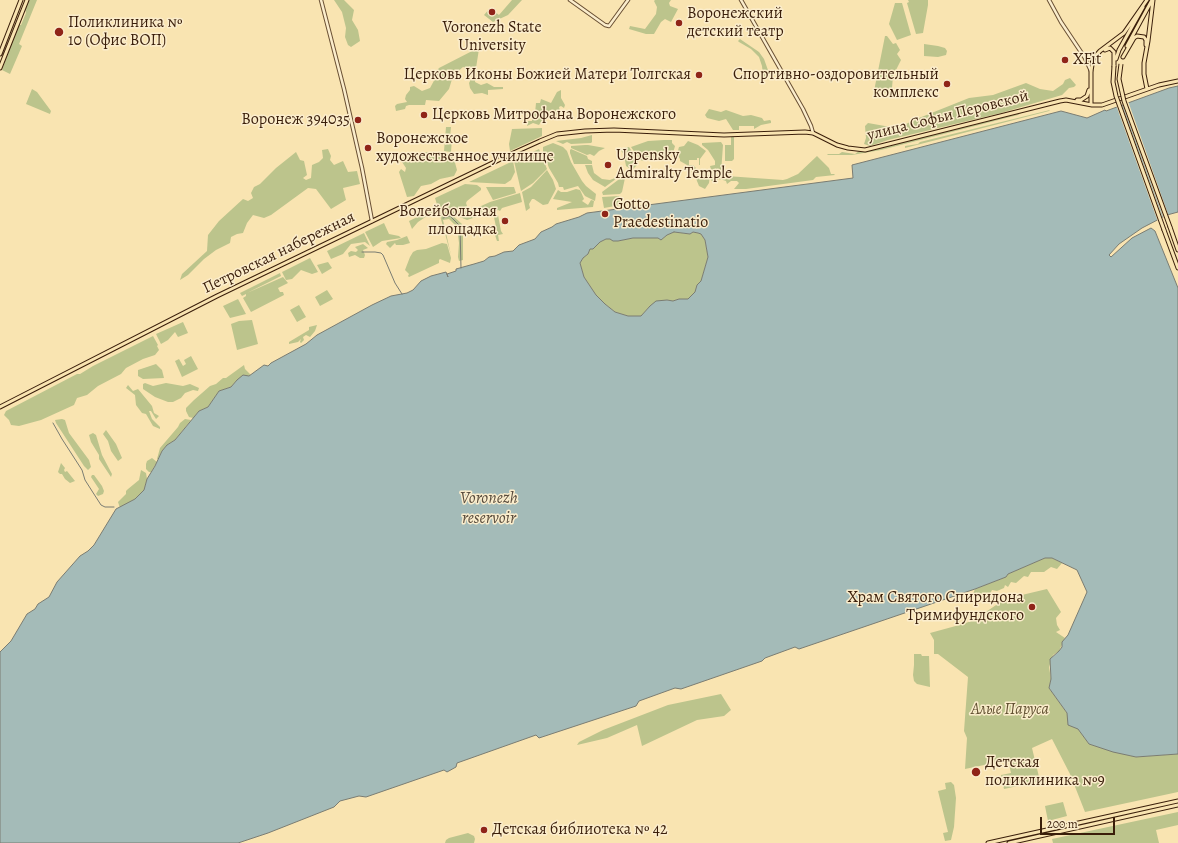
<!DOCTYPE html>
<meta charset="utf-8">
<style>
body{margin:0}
#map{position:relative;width:1178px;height:843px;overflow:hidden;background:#f9e4b1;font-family:Alegreya,serif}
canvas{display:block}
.scale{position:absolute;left:1040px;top:817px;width:75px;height:18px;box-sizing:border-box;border:2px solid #3a1e0a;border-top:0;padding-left:5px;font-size:12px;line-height:14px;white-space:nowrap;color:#3a1e0a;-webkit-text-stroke:3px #fbedcc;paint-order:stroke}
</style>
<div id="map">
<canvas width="1178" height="843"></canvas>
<div class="scale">200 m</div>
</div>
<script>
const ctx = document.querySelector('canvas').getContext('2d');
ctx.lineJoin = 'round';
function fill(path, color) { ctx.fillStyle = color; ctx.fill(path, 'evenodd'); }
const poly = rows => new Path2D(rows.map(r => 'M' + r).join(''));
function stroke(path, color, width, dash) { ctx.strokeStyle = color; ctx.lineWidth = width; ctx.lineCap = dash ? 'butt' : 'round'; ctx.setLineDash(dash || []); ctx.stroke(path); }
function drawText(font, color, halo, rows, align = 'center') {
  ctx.font = font + ' Alegreya,serif'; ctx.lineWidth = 3; ctx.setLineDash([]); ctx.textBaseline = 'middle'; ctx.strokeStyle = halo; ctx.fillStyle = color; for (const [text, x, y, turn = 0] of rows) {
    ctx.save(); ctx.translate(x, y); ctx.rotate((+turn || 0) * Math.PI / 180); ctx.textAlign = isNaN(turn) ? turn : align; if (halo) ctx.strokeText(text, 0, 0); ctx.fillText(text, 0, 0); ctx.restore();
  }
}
fill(poly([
 [28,0,37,0,19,44,22,46,10,74,2,70,18,25,21,25,26,13,25,9],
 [334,0,344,0,354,10,352,20,358,30,360,41,351,47,348,45,345,37,346,28,342,12],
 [512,0,522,0,508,15,493,22,484,15,490,8,499,15],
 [655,0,671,0,669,3,670,6,678,9,671,22,665,19,661,22,654,34,646,34,629,29,630,26,645,29,656,14,657,7,654,1],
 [908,0,928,0,928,5,923,33,916,34,907,3,909,2],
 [895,3,902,3,911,35,897,40,889,24],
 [885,36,887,36,893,44,896,43,900,50,897,54,901,60,893,76,892,88,888,93,874,91],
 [740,39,759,52,764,59,769,73,766,77,763,76,762,66,759,57,751,49,739,42,738,41],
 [924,44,938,46,945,48,947,51,946,55,938,57,924,56],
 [478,48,479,49,476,68,475,82,481,85,487,83,494,87,503,87,503,89,488,90,488,95,482,93,474,94,470,88,469,83,472,77,473,70,463,67,453,76,449,89,439,101,426,100,425,105,409,105,406,106,405,109,396,111,395,106,397,104,407,102,405,99,406,95,410,90,410,87,414,86,422,91,430,88,436,77,436,72,439,68],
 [1070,78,1076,85,1074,87,1069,88,1062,95,1001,113,888,140,870,146,864,144,866,138,865,126,868,123,896,128,904,125,914,120,969,98,993,95,1026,83,1040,89,1053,91,1063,84,1065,80],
 [32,89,37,92,51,111,50,114,26,104],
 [561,90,561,98,565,105,564,108,561,106,559,107,561,115,558,116,553,111,550,113,547,112,539,125,533,123,527,126,528,121,532,121,532,113,535,113,536,103,540,103,541,99,551,103,557,92],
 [709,109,721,112,726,110,743,116,751,115,762,118,764,121,770,120,771,121,771,123,761,125,754,129,754,126,739,126,739,130,733,130,726,119,719,121,707,118,705,115],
 [1050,110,1049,111,905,148,905,146,918,144,920,142],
 [1021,113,1018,115,881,150,852,155,827,155,828,154,839,154,842,152,855,154,859,151,874,150],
 [446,127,451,127,450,137,452,138,451,152,444,151],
 [542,128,542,136,540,137,510,151,509,144,512,129],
 [592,135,592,142,591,143,571,144,567,142,563,144,556,141,581,138],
 [731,137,734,137,734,159,732,161,725,161,725,145,731,145],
 [664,140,672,140,672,143,675,146,673,153,668,155,668,157,657,157,644,161,640,160,631,147,648,141],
 [688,141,698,145,706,151,700,159,700,165,699,165,699,158,697,158,697,160,689,160,689,165,693,165,696,168,692,172,687,165,680,161,680,159,677,154,679,147,684,146],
 [721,142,723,145,721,173,712,173,710,166,715,165,715,161,708,150,702,145,702,143],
 [553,143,563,147,567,151,571,162,582,181,586,186,596,194,595,201,585,196,578,186,564,190,563,187,559,187,558,183,549,168,543,151,543,147],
 [585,145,588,145,605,148,599,151,594,156,590,154,587,155,571,148,571,146],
 [629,147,638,161,637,165,632,170,626,166,624,155,620,149],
 [328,149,331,156,330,160,334,165,343,161,348,172,357,171,360,184,343,188,346,200,331,209,316,189,308,188,271,215,264,218,253,215,247,223,243,233,237,234,231,237,230,243,216,250,204,259,188,275,180,280,182,274,207,251,208,235,219,221,243,199,248,201,253,198,251,193,254,187,260,184,276,168,296,152,300,160,304,161,307,175,303,178,306,180,311,178,312,165,319,162,323,158,322,150],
 [539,149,547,169,533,183,521,191,514,161],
 [571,149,587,156,588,159,592,161,592,164,574,164,570,153,570,150],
 [427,152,448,154,454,159,457,170,454,176,440,179,431,184,421,186,414,196,407,197,399,172,401,169,405,172,406,168,400,159,404,157,408,162,416,160,421,154],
 [817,156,829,168,831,174,834,174,835,175,816,177,813,180,746,189,734,189,739,183,737,181,731,181,727,184,726,181,723,180,718,179,714,183,711,180,712,175,783,180,787,179,798,174],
 [513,161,515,172,511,180,505,184,469,182],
 [585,165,592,165,594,173,602,179,610,180,620,176,605,187,593,180,588,173],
 [547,170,553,180,556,189,548,204,543,205,534,199,532,199,529,204,530,208,526,211,522,192,531,187],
 [710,175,709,183,705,189,699,186,695,176],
 [622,177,625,178,622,192,620,194,603,195,602,192],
 [465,184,477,185,481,188,481,190,467,201,466,203,467,206,465,208,439,211,435,198],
 [486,187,514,187,516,193,493,200],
 [576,189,580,190,581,192,584,199,582,201,588,205,591,200,594,201,593,207,557,210,557,208,572,202,553,199,558,190,561,192,567,192],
 [520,193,522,202,502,208,500,211,498,210,467,220,455,215,453,216,462,224,463,238,463,260,459,261,458,257,459,243,457,227,449,219,443,220,451,255,439,212,470,211,490,202],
 [619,196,622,201,621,205,604,208,602,197],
 [432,210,433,212,418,222,412,229,409,221],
 [495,215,498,215,501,231,503,234,498,235,499,241,497,241,495,235,497,232,494,217],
 [384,223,389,234,399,236,401,238,382,241,373,247,365,232],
 [674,232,690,234,693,232,698,233,701,234,705,240,708,257,701,281,697,285,695,292,688,299,679,299,673,301,667,300,650,306,641,316,628,316,615,312,605,304,596,295,584,277,580,263,583,258,588,254,590,249,593,249,600,242,606,239,610,239,618,241,633,238,658,238,661,240,667,235],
 [364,233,370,246,365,242,351,244,343,254,331,259,327,251],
 [407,236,410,243,403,245,396,245,395,243,390,248,386,244,387,242,397,240],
 [442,243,447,244,451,258,450,263,440,259,439,260,439,263,409,277,408,276,409,274,405,270,410,257,413,252,417,250,426,249],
 [363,244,368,248,363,250,365,255,364,258,360,258,355,255,349,257,348,253,351,251,356,252,358,250,355,247],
 [310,258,318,272,312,274,301,270,292,279,286,280,282,272],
 [328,262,332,268,322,274,317,265],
 [280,273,281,276,247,293,283,277,288,283,278,288,280,292,283,292,284,295,251,312,243,298,246,296,246,294,242,296,240,293],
 [327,290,333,299,320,306,315,297],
 [238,299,246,314,230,318,223,306],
 [299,305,306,317,297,322,290,310],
 [252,320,258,344,237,350,231,324,239,321],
 [183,322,188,333,178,337,175,332,168,340,161,344,156,334],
 [317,325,315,331,310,337,306,335,303,337,304,340,301,343,300,342,301,339,298,342,289,344,289,342,309,330,309,327],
 [153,336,158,345,157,346,159,350,155,355,143,359,126,368,121,374,98,386,87,395,77,398,74,405,41,420,19,426,11,425,9,420,4,415,6,411,77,374,80,374,93,366],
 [191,356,198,369,182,377,175,361,179,359,183,366,186,364,184,360],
 [156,364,162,370,164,378,143,379,138,376,138,370],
 [244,365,245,369,251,375,237,380,231,387,219,391,208,407,199,411,193,418,189,417,186,411,186,408,194,400,210,386,216,384,223,378,226,378],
 [145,383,153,386,166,383,183,386,190,384,199,388,198,391,193,390,185,393,181,398,173,402,168,402,155,397,143,389,143,384],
 [128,385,133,391,138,389,152,406,154,413,159,416,156,419,151,411,149,411,152,419,160,427,160,429,153,426,146,414,142,413,136,405,135,395,126,388],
 [62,419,65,420,69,433,89,460,91,467,88,470,84,466,56,423,55,420],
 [185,419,191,420,175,440,167,445,162,451,158,459,157,459,160,448,178,427,180,423],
 [106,430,116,444,122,458,118,461,111,451,108,441,103,434],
 [93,433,96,435,102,455,112,474,111,477,99,459,99,455,91,442,89,435],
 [152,458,157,462,151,472,149,472,146,469,146,464,147,461],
 [61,463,65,468,64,470,65,472,67,471,75,481,70,483,65,479,62,474,60,474,58,472],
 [141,470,146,473,147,479,144,490,135,499,120,508,118,502,126,494,126,491,128,489,139,480],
 [92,475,94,475,102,486,104,491,103,494,98,496,96,494,99,489,91,477],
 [1045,558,1052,558,1062,563,1057,569,1051,567,1044,572,1031,572,1028,577,1024,576,1016,583,1011,582,1008,587,1005,585,1004,588,997,591,992,590,990,594,982,599,973,594,975,589,1006,577,1008,574],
 [1047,589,1061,612,1056,618,1057,625,1060,630,1056,632,1065,638,1059,651,1053,655,1049,667,1051,679,1049,688,1089,744,1136,757,1178,754,1178,792,1085,812,1070,774,1052,739,1032,748,1040,781,1004,789,1001,775,1011,773,1008,760,965,769,967,738,964,731,968,677,938,654,934,654,934,640,930,633,963,624,974,620,1005,599],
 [914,654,921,654,922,656,929,656,930,687,917,684,914,681,913,675,914,665],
 [721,694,731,710,724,716,697,720,642,746,637,725,607,738,577,745,579,742,603,730,668,705],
 [951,782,954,785,956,798,954,827,951,840,945,841,943,833,948,832,938,791,946,789,945,783],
 [1063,802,1067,816,1048,821,1045,806],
 [1178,812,1178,825,1156,830,1159,843,1053,843,1052,839],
 [468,833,474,836,475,839,474,843,445,843,446,840,449,838]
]), '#bcc48c');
const water = poly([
 [1178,86,1178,212,1167,215,1142,228,1119,244,1109,255,1111,257,1132,238,1151,228,1155,231,1178,288,1178,754,1136,757,1113,752,1089,744,1078,729,1068,725,1067,713,1049,688,1051,679,1050,659,1059,651,1062,647,1062,642,1068,635,1087,592,1077,570,1052,558,1045,558,1008,574,1006,577,975,589,799,649,795,647,765,658,762,661,681,689,675,688,639,701,636,706,539,738,536,735,457,763,456,767,447,772,444,770,366,797,359,796,340,801,334,807,268,833,238,843,0,843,0,652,11,641,27,614,35,609,38,604,49,597,57,582,80,556,88,551,94,545,116,509,135,499,144,490,147,479,155,466,162,451,167,445,175,440,199,411,208,407,219,391,231,387,237,380,243,375,249,376,264,365,268,366,271,363,306,344,317,335,372,305,391,296,407,293,413,290,421,281,431,276,446,272,448,277,447,274,456,271,456,269,474,264,484,261,489,257,495,256,504,252,513,251,519,245,535,239,541,232,552,227,556,224,579,217,587,213,853,178,852,165,1061,111,1087,118,1105,110,1106,111,1169,88,1178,86],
 [674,232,690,234,693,232,698,233,701,234,705,240,708,257,701,281,697,285,695,292,688,299,679,299,673,301,667,300,656,301,650,306,641,316,628,316,615,312,605,304,596,295,584,277,580,263,583,258,588,254,590,249,593,249,600,242,606,239,610,239,613,241,618,241,633,238,658,238,661,240,667,235,674,232]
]);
fill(water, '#a4bbb8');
stroke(water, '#7a7c72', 1);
fill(poly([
 [1128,101,1169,217,1164,219,1122,103],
 [1121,103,1163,219,1158,222,1116,105]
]), '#f9e4b1');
stroke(poly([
 [443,218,450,216,460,226,461,268],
 [362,252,375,252,381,253,383,255,395,283,402,294],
 [53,423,62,439,82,470,85,480,92,491,101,505,105,507,114,507]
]), '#7a7c72', 1);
const minor = poly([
 [321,0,344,89,362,168,372,221],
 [570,0,605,25,609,26,628,0],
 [741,0,803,109,811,126,813,133],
 [1049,0,1061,22,1085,58,1091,71]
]);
const major = poly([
 [1127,46,1152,0],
 [1105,50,1110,48,1114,52,1114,66],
 [0,54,21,0],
 [1123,57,1134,38,1137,36,1144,37,1146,40,1146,45],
 [1116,59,1119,50,1143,7],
 [0,68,27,0],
 [1147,89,1144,74,1144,63,1148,41,1153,0],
 [1077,100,1081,100,1087,96,1089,90],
 [1091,104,1091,71,1093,59,1100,51,1124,33,1147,0],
 [1170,227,1178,250],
 [1164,230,1178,268],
 [0,407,217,296,509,155,540,141,557,134,585,131,614,130,724,135,805,132,813,133,837,145,848,148,865,150,1060,101,1066,100,1092,105,1102,105,1159,85,1178,81],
 [988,843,1178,801],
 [1009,843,1178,805]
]);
stroke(minor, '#6a5034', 4.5);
stroke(major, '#3a1e0a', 5);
stroke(minor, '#fbedcc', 2.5);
stroke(major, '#f9e4b1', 3);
const majorBridge = poly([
 [1121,64,1119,79,1124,101,1170,227],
 [1114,66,1113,82,1116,96,1164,230]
]);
stroke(majorBridge, '#3a1e0a', 5, []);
stroke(majorBridge, '#f9e4b1', 3);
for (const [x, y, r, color] of [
 [492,12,4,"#8f2418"],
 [679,23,4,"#8f2418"],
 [59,32,5,"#8f2418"],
 [1065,60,4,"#8f2418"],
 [699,75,4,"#8f2418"],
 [947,84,4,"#8f2418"],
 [424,115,4,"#8f2418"],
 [358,120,4,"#8f2418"],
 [368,148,4,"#8f2418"],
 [608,165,4,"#8f2418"],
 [605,214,4,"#8f2418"],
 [505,221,4,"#8f2418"],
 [1032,607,4,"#8f2418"],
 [976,772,5,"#8f2418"],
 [484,830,4,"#8f2418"]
]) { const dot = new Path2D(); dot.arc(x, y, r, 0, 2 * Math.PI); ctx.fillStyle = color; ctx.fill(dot); stroke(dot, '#fbedcc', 1.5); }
drawText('16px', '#3a1e0a', '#fbedcc', [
 ["Воронежский",687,14],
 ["детский театр",687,32],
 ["Поликлиника №",68,23],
 ["10 (Офис ВОП)",68,41],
 ["Voronezh State",492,28,"center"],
 ["University",492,46,"center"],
 ["XFit",1073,60],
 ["Церковь Иконы Божией Матери Толгская",691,75,"right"],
 ["Спортивно-оздоровительный",939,75,"right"],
 ["комплекс",939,93,"right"],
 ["Церковь Митрофана Воронежского",432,115],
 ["Воронеж 394035",350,120,"right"],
 ["Воронежское",376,139],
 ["художественное училище",376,157],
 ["Uspensky",616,156],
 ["Admiralty Temple",616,174],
 ["Gotto",613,205],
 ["Praedestinatio",613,223],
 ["Волейбольная",497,212,"right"],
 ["площадка",497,230,"right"],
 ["Храм Святого Спиридона",1024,598,"right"],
 ["Тримифундского",1024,616,"right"],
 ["Детская",985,763],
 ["поликлиника №9",985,781],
 ["Детская библиотека № 42",492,830]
], 'left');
drawText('16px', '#3a1e0a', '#fbedcc', [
 ["улица Софьи Перовской",948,116,-14],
 ["Петровская набережная",279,253,-26]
]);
drawText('italic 16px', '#615031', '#fbedcc', [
 ["Алые Паруса",1010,710]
]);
drawText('italic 17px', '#5a4d3e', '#fbedcc', [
 ["Voronezh",489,499],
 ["reservoir",489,519]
]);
</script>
